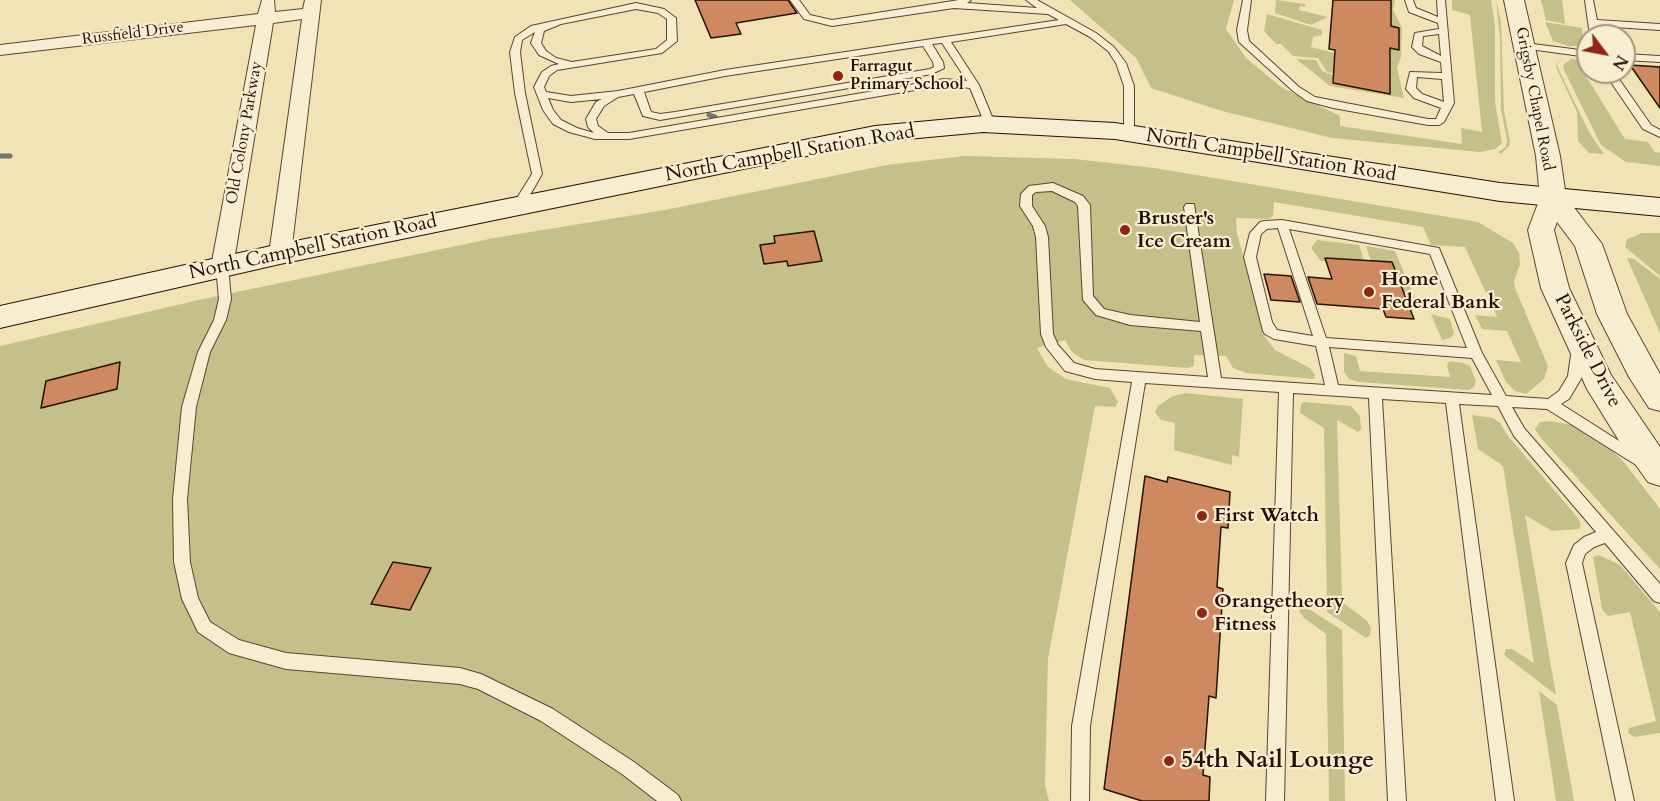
<!DOCTYPE html>
<style>
body{margin:0}
#map{position:relative;width:1660px;height:801px;overflow:hidden;background:#f2e3b7;font-family:Cardo,serif}
canvas{display:block}
.north{position:absolute;left:1576px;top:24px;width:60px;height:60px;box-sizing:border-box;background:#f7edd0;border:2px solid #a3957f;border-radius:50%;rotate:122deg;font-size:16px;font-weight:700;line-height:24px;text-align:center;color:#251006}
.north::after{content:'';display:block;margin:auto;width:21px;height:27px;background:#8f2418;clip-path:polygon(50% 0,100% 100%,50% 72%,0 100%)}
</style>
<div id="map">
<canvas width="1660" height="801"></canvas>
<div class="north">N</div>
</div>
<script>
const ctx = document.querySelector('canvas').getContext('2d');
ctx.lineJoin = 'round';
function fill(path, color) { ctx.fillStyle = color; ctx.fill(path, 'evenodd'); }
const poly = rows => new Path2D(rows.map(r => 'M' + r).join(''));
function stroke(path, color, width, dash) { ctx.strokeStyle = color; ctx.lineWidth = width; ctx.lineCap = dash ? 'butt' : 'round'; ctx.setLineDash(dash || []); ctx.stroke(path); }
function drawText(font, color, halo, rows, align = 'center') {
  ctx.font = font + ' Cardo,serif'; ctx.lineWidth = 4.5; ctx.setLineDash([]); ctx.textBaseline = 'middle'; ctx.strokeStyle = halo; ctx.fillStyle = color; for (const [text, x, y, turn = 0] of rows) {
    ctx.save(); ctx.translate(x, y); ctx.rotate((+turn || 0) * Math.PI / 180); ctx.textAlign = isNaN(turn) ? turn : align; if (halo) ctx.strokeText(text, 0, 0); ctx.fillText(text, 0, 0); ctx.restore();
  }
}
fill(poly([
 [1070,0,1234,0,1226,29,1246,58,1281,87,1340,116,1340,126,1462,144,1461,128,1482,132,1470,15,1452,10,1452,0,1491,0,1495,26,1495,102,1502,143,1495,149,1480,152,1332,138,1222,111,1151,88,1136,58],
 [1276,0,1305,4,1306,7,1300,6,1299,10,1328,17,1311,25,1275,13],
 [1391,0,1395,0,1393,10,1402,28,1401,57,1397,68,1404,98,1330,86,1296,59,1316,60,1322,71,1333,75,1332,83,1390,94,1391,48,1399,49,1399,28,1391,26],
 [1496,0,1501,22,1504,111,1510,141,1509,146,1501,154,1498,152,1506,147,1507,140,1501,110,1500,38],
 [1541,0,1562,0,1565,24,1546,20],
 [1267,14,1322,30,1322,35,1313,37,1311,47,1334,53,1333,73,1327,72,1318,58,1293,56,1281,44,1276,44,1264,31],
 [1545,22,1582,28,1584,46,1568,46,1553,41],
 [1571,59,1588,60,1588,65,1579,65,1625,139,1648,142,1655,152,1660,153,1660,166,1626,162,1601,145,1564,70,1563,65],
 [1561,60,1557,64,1558,68,1589,132,1604,154,1589,153,1578,141,1577,112,1556,67,1557,63],
 [964,156,1075,159,1154,168,1478,222,1513,243,1519,253,1520,264,1514,281,1515,288,1548,366,1546,373,1544,379,1526,394,1515,391,1506,382,1496,360,1521,362,1507,331,1482,329,1475,315,1497,317,1465,247,1431,245,1423,227,1274,202,1273,216,1268,219,1236,218,1237,233,1265,337,1275,350,1310,368,1315,375,1314,379,1246,373,1233,368,1226,356,1194,355,1194,366,1187,368,1084,360,1072,352,1065,340,1037,348,1048,367,1066,379,1110,388,1118,402,1115,407,1095,406,1048,659,1045,785,1049,801,0,801,0,346,199,300,494,238,665,210,887,165],
 [1642,233,1660,233,1660,276,1625,247,1627,239],
 [1317,240,1359,245,1364,261,1321,261,1311,248],
 [1366,246,1395,251,1417,303,1415,306,1408,305,1371,261],
 [1627,258,1634,259,1660,279,1660,333],
 [1431,314,1450,319,1454,334,1450,338,1442,340],
 [1344,353,1356,356,1360,371,1450,377,1447,366,1449,361,1463,363,1470,366,1476,381,1474,387,1469,390,1359,382,1349,379,1344,372],
 [1185,393,1243,399,1239,457,1232,455,1232,465,1174,450,1175,423,1161,420,1155,412,1158,406,1171,397],
 [1304,402,1351,406,1360,416,1361,429,1358,432,1337,420,1342,597,1342,602,1367,621,1371,628,1370,635,1366,638,1327,612,1324,428,1300,413,1301,404],
 [1472,415,1493,418,1500,423,1508,436,1578,518,1581,525,1579,529,1552,531,1525,515,1556,695,1504,655,1506,649,1512,649,1534,663,1503,466,1478,449],
 [1549,421,1580,426,1606,445,1624,462,1657,505,1660,509,1660,569,1539,436,1535,429,1540,422],
 [1599,555,1620,565,1660,612,1660,733,1634,737,1628,733,1629,728,1656,721,1630,612,1608,616,1602,609,1593,557],
 [1304,606,1342,630,1345,801,1329,801,1326,634,1304,618,1299,611,1300,608],
 [1539,691,1557,705,1574,801,1556,801]
]), '#c3c189');
stroke(poly([
 [709,115,715,117],
 [0,156,10,156]
]), '#6c786a', 5);
const building = poly([
 [695,0,788,0,797,13,736,23,741,34,711,38,695,0],
 [1333,0,1391,0,1391,26,1399,28,1399,50,1390,48,1390,94,1333,83,1335,50,1329,49,1333,0],
 [1630,65,1660,67,1660,108,1630,65],
 [814,231,822,261,788,266,787,261,764,264,760,245,775,243,774,236,814,231],
 [1325,258,1392,262,1414,319,1386,317,1383,309,1317,304,1308,277,1332,279,1325,258],
 [1264,274,1291,276,1300,302,1271,300,1264,274],
 [120,362,117,389,41,408,46,381,120,362],
 [1145,476,1167,482,1168,477,1230,492,1228,528,1221,527,1217,587,1223,589,1216,698,1209,696,1203,775,1210,777,1209,801,1142,801,1104,789,1145,476],
 [393,562,431,568,410,610,371,604,393,562]
]);
fill(building, '#cf8961');
stroke(building, '#251006', 1.5);
const service = poly([
 [790,0,799,0,810,15,832,20,959,0,971,0,967,3,1037,8,1026,0,1037,0,1096,33,1114,47,1126,63,1134,86,1134,134,1129,137,1124,134,1124,86,1116,63,1108,51,1090,37,1066,24,951,42,979,85,995,124,994,126,990,127,985,124,970,88,944,85,629,139,595,139,569,132,553,124,543,110,534,87,542,72,551,66,559,64,539,55,531,43,535,32,522,40,520,52,525,93,542,174,522,209,514,209,512,206,532,174,515,93,510,52,515,37,531,26,636,3,664,9,676,18,677,41,662,53,557,70,549,76,544,87,546,92,571,96,618,91,725,70,1059,20,1048,14,954,8,832,26,804,19,790,0],
 [636,9,658,13,667,19,667,40,656,49,572,62,556,58,546,51,541,43,544,31,561,24,636,9],
 [942,43,967,81,944,79,629,133,608,133,598,126,596,119,604,106,618,97,634,94,643,116,660,120,932,74,944,68,943,62,932,44,942,43],
 [923,46,933,62,934,67,930,69,675,112,660,114,651,112,644,92,725,76,923,46],
 [548,98,571,102,602,99,596,102,586,119,588,127,594,133,577,128,561,120,553,110,548,98],
 [1243,0,1251,0,1247,30,1249,41,1299,87,1315,97,1428,119,1436,119,1441,108,1414,98,1406,89,1410,72,1442,73,1441,62,1419,54,1412,47,1415,33,1439,29,1438,23,1409,12,1405,0,1413,0,1416,8,1438,17,1437,0,1445,0,1454,103,1444,122,1439,125,1428,125,1333,108,1307,101,1293,91,1239,42,1237,30,1243,0],
 [1439,34,1441,56,1422,46,1423,36,1439,34],
 [1417,77,1442,79,1444,102,1422,94,1416,88,1417,77],
 [1585,0,1593,0,1597,20,1660,24,1660,30,1598,26,1600,36,1590,36,1585,0],
 [1525,43,1588,51,1588,57,1522,48,1522,44,1525,43],
 [1624,54,1660,56,1660,62,1624,60,1624,54],
 [1604,72,1614,72,1651,125,1660,130,1660,137,1643,129,1604,72],
 [1053,183,1083,196,1090,205,1093,296,1104,309,1130,315,1200,322,1184,207,1186,204,1194,204,1221,378,1325,385,1316,346,1274,339,1265,334,1263,331,1244,257,1250,233,1260,222,1264,221,1282,220,1439,248,1482,353,1506,396,1548,399,1559,391,1568,376,1572,348,1578,343,1583,345,1584,348,1582,377,1569,399,1561,404,1660,467,1660,480,1547,409,1512,407,1524,428,1660,584,1660,603,1654,601,1605,543,1594,547,1585,554,1582,563,1634,801,1616,801,1566,563,1574,545,1584,537,1596,532,1514,436,1498,406,1459,404,1514,801,1496,801,1446,403,1382,399,1406,801,1388,801,1369,398,1293,393,1284,801,1266,801,1279,392,1145,383,1090,726,1089,801,1071,801,1072,726,1132,382,1095,379,1065,371,1046,347,1041,334,1036,237,1033,226,1020,206,1021,194,1029,186,1053,183],
 [1052,191,1075,202,1078,206,1083,300,1096,315,1130,325,1201,331,1208,377,1095,369,1074,363,1058,345,1053,334,1048,237,1045,226,1032,206,1032,195,1036,192,1052,191],
 [1278,228,1313,336,1277,330,1272,322,1256,257,1261,234,1267,229,1278,228],
 [1289,229,1430,254,1467,348,1326,338,1289,229],
 [1329,347,1472,358,1492,395,1338,385,1329,347],
 [222,263,228,267,231,299,226,320,210,352,196,407,187,499,190,562,198,598,210,622,239,640,286,653,460,668,481,674,553,709,634,762,678,795,681,801,657,801,622,774,541,721,478,689,460,684,286,669,229,653,198,632,182,599,174,562,173,499,182,407,198,352,214,320,219,299,216,267,222,263]
]);
const minor = poly([
 [262,0,274,0,275,12,303,9,305,0,321,0,291,254,288,259,280,262,272,259,269,254,302,19,273,23,233,267,230,273,222,275,214,273,211,267,256,25,0,55,0,45,258,14,262,0]
]);
const tertiary = poly([
 [1504,0,1524,0,1560,156,1566,197,1602,244,1627,314,1660,374,1660,411,1649,408,1629,377,1597,314,1575,246,1557,222,1554,230,1569,288,1611,375,1660,447,1660,486,1648,482,1621,444,1587,389,1541,288,1528,230,1540,198,1536,156,1504,0]
]);
const secondary = poly([
 [983,116,1115,123,1500,183,1660,198,1660,216,1500,201,1115,139,983,132,875,142,280,264,0,328,0,306,280,244,875,126,983,116]
]);
stroke(service, '#584532', 2);
stroke(minor, '#584532', 2);
stroke(tertiary, '#584532', 2);
stroke(secondary, '#251006', 2);
fill(service, '#f7edd0');
fill(minor, '#f7edd0');
fill(tertiary, '#f7edd0');
fill(secondary, '#f7edd0');
for (const [x, y, r, color] of [
 [838,76,6,"#8f2418"],
 [1125,230,6,"#8f2418"],
 [1369,292,6,"#8f2418"],
 [1202,516,6,"#8f2418"],
 [1202,613,6,"#8f2418"],
 [1169,761,6,"#8f2418"]
]) { const dot = new Path2D(); dot.arc(x, y, r, 0, 2 * Math.PI); ctx.fillStyle = color; ctx.fill(dot); stroke(dot, '#f7edd0', 2); }
drawText('16px', '#251006', '#f7edd0', [
 ["Russfield Drive",133,34,-7],
 ["Grigsby Chapel Road",1534,99,79],
 ["Old Colony Parkway",245,133,-80]
]);
drawText('bold 16px', '#251006', '#f7edd0', [
 ["Farragut",850,67],
 ["Primary School",850,85]
], 'left');
drawText('20px', '#251006', '#f7edd0', [
 ["North Campbell Station Road",790,154,-10],
 ["North Campbell Station Road",1271,156,9],
 ["North Campbell Station Road",313,248,-12],
 ["Parkside Drive",1587,351,63]
]);
drawText('bold 20px', '#251006', '#f7edd0', [
 ["Bruster's",1137,219],
 ["Ice Cream",1137,242],
 ["Home",1381,280],
 ["Federal Bank",1381,303],
 ["First Watch",1214,516],
 ["Orangetheory",1214,602],
 ["Fitness",1214,625]
], 'left');
drawText('bold 24px', '#251006', '#f7edd0', [
 ["54th Nail Lounge",1181,761]
], 'left');
</script>
